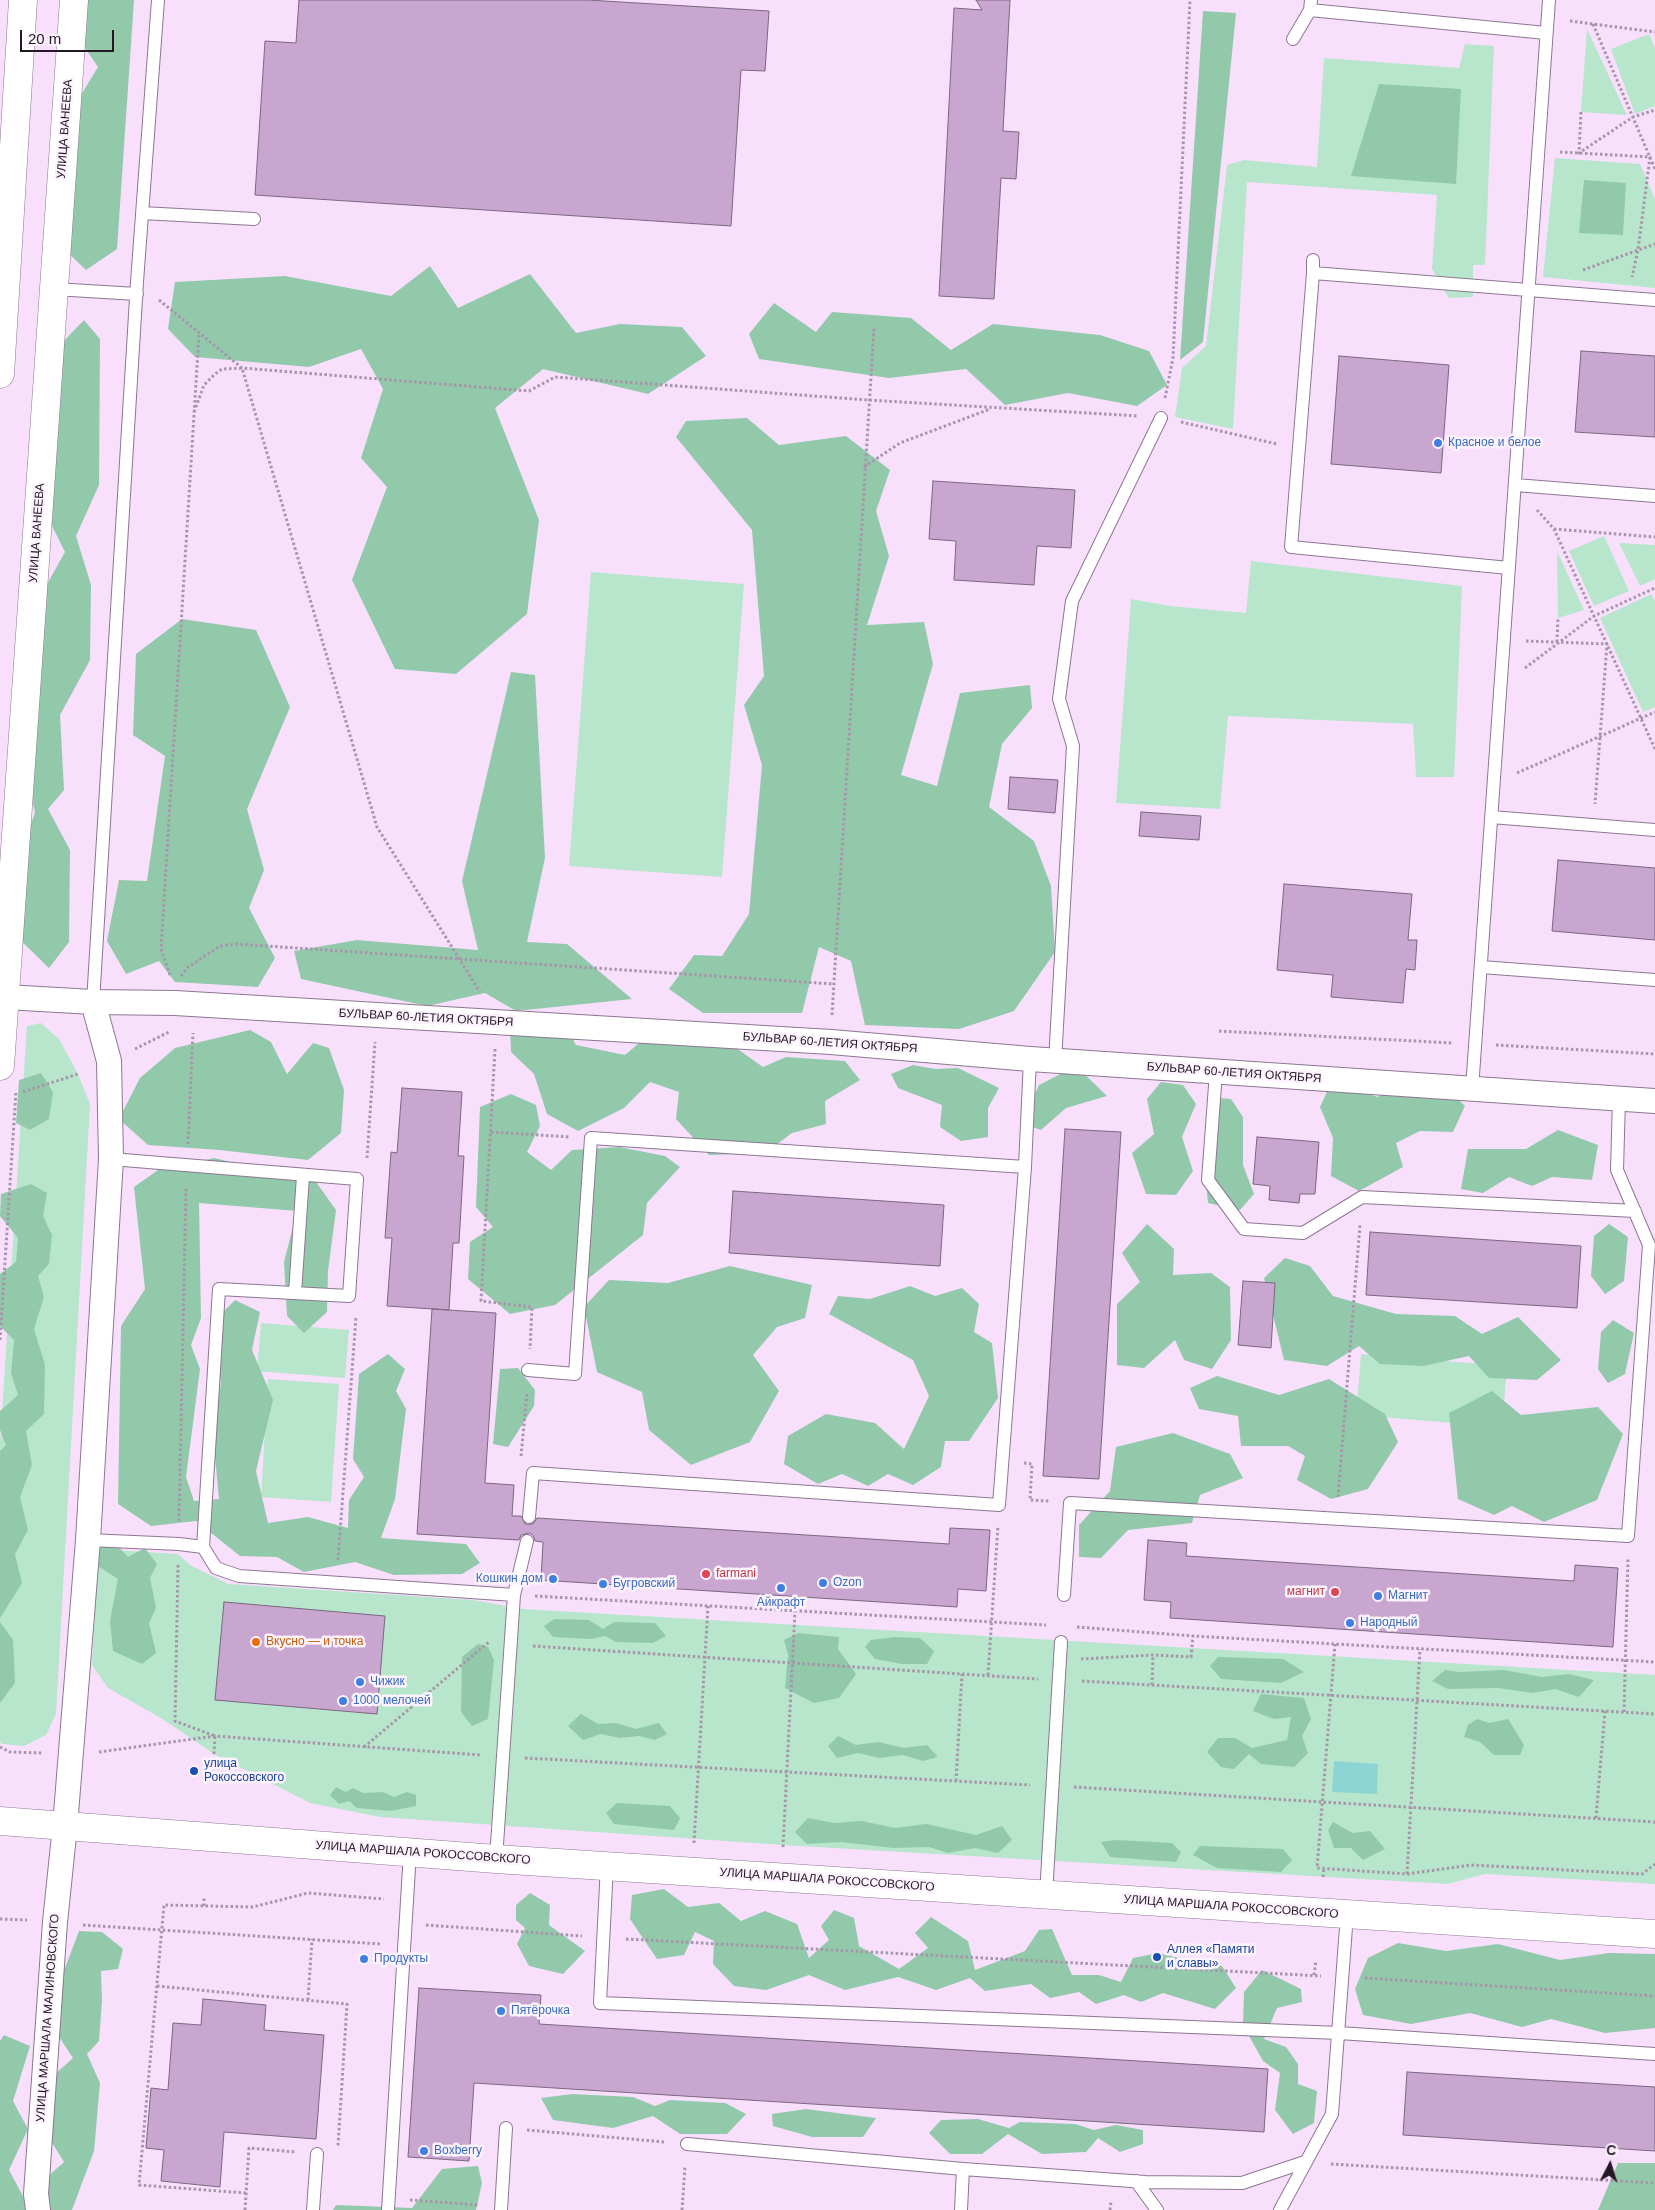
<!DOCTYPE html>
<meta charset="utf-8">
<style>
body{margin:0}
#map{position:relative;width:1655px;height:2210px;overflow:hidden;background:#f8e0fd;font-family:Arial,sans-serif}
canvas{display:block}
.north{position:absolute;left:1585px;top:2140px;width:50px;height:50px;-webkit-text-stroke:4px #fdf3ff;paint-order:stroke;rotate:5deg;font-size:14px;font-weight:700;line-height:20px;text-align:center;color:#221924}
.north::after{content:'';display:block;margin:auto;width:18px;height:22px;background:#221924;clip-path:polygon(50% 0,100% 100%,50% 72%,0 100%)}
.scale{position:absolute;left:20px;top:30px;width:94px;height:22px;box-sizing:border-box;border:2px solid #221924;border-top:0;padding-left:6px;font-size:15px;line-height:18px;white-space:nowrap;color:#221924;-webkit-text-stroke:4px #fdf3ff;paint-order:stroke}
</style>
<div id="map">
<canvas width="1655" height="2210"></canvas>
<div class="north">С</div>
<div class="scale">20 m</div>
</div>
<script>
const ctx = document.querySelector('canvas').getContext('2d');
ctx.lineJoin = 'round';
function fill(path, color) { ctx.fillStyle = color; ctx.fill(path, 'evenodd'); }
const poly = rows => new Path2D(rows.map(r => 'M' + r).join(''));
function stroke(path, color, width, dash) { ctx.strokeStyle = color; ctx.lineWidth = width; ctx.lineCap = dash ? 'butt' : 'round'; ctx.setLineDash(dash || []); ctx.stroke(path); }
function drawText(font, color, halo, rows, align = 'center') {
  ctx.font = font + ' Arial,sans-serif'; ctx.lineWidth = 5; ctx.setLineDash([]); ctx.textBaseline = 'middle'; ctx.strokeStyle = halo; ctx.fillStyle = color; for (const [text, x, y, turn = 0] of rows) {
    ctx.save(); ctx.translate(x, y); ctx.rotate((+turn || 0) * Math.PI / 180); ctx.textAlign = isNaN(turn) ? turn : align; if (halo) ctx.strokeText(text, 0, 0); ctx.fillText(text, 0, 0); ctx.restore();
  }
}
fill(poly([
 [1587,29,1627,115,1581,112],
 [1649,34,1655,48,1655,106,1635,114,1611,49],
 [1465,44,1494,46,1485,265,1473,265,1473,297,1449,298,1432,269,1437,195,1247,182,1233,429,1175,417,1182,368,1206,346,1227,165,1244,160,1317,167,1324,58,1459,68],
 [1555,158,1640,164,1655,199,1655,288,1543,277],
 [1604,536,1629,591,1594,606,1569,551],
 [1619,543,1655,545,1655,579,1640,586],
 [1557,551,1584,610,1558,618],
 [1251,561,1462,586,1454,777,1416,777,1413,724,1228,716,1220,809,1116,803,1131,599,1170,606,1246,613],
 [591,572,744,584,722,877,569,866],
 [1651,594,1655,601,1655,707,1643,712,1600,618],
 [41,1023,59,1039,78,1074,90,1104,56,1714,46,1735,24,1746,2,1744,0,1742,0,1442,27,1026],
 [261,1323,349,1330,345,1378,257,1371],
 [1361,1354,1507,1366,1502,1427,1356,1415],
 [268,1379,339,1384,331,1502,261,1497],
 [98,1549,178,1554,190,1565,228,1584,473,1600,523,1609,1655,1675,1655,1884,1485,1874,1448,1884,783,1845,380,1817,310,1803,214,1754,164,1720,108,1688,92,1665]
]), '#b8e6cc');
fill(poly([
 [82,0,134,0,117,249,86,270,64,249,73,108,98,67,79,39],
 [1203,11,1236,13,1203,342,1180,360],
 [1379,84,1461,89,1456,184,1351,176],
 [1584,180,1626,183,1623,235,1579,233],
 [430,266,458,308,530,274,576,333,620,324,682,327,706,356,648,394,543,369,495,408,539,520,527,614,456,674,395,669,352,580,387,487,361,458,383,389,361,349,309,367,195,357,168,329,175,282,285,276,391,296],
 [774,303,816,332,832,312,911,318,951,350,993,324,1100,335,1149,351,1167,385,1137,406,1068,393,1005,405,966,369,889,378,759,359,749,334],
 [84,320,100,339,99,485,76,536,91,585,90,660,60,715,64,790,48,809,70,850,69,942,49,968,19,939,22,852,35,812,28,784,37,602,65,552,50,522,59,346],
 [747,418,779,445,846,436,890,470,876,511,889,556,867,625,924,622,933,664,901,775,937,786,960,693,1030,685,1032,708,1002,744,989,807,1034,841,1051,886,1055,952,1014,1011,959,1029,865,1025,851,961,819,947,802,1013,703,1013,669,989,694,955,722,956,749,914,762,765,744,705,764,676,752,530,676,437,686,421],
 [182,619,256,630,290,707,247,809,264,870,249,908,275,958,258,987,175,982,159,961,126,974,107,941,119,880,147,881,165,756,133,735,136,654],
 [511,672,535,675,545,858,527,942,567,944,632,999,516,1011,485,993,427,1006,301,979,294,951,357,940,478,950,462,881],
 [562,1019,576,1045,625,1055,646,1037,725,1040,763,1067,786,1057,845,1061,860,1080,825,1101,826,1124,792,1133,765,1153,709,1155,676,1119,679,1092,650,1082,624,1108,578,1131,547,1114,534,1074,511,1052,510,1029],
 [250,1030,271,1042,287,1074,313,1043,329,1048,344,1090,341,1133,308,1160,219,1150,148,1145,119,1119,140,1078,175,1048],
 [913,1065,935,1069,958,1068,999,1088,988,1108,988,1137,961,1141,940,1127,942,1105,898,1088,891,1074],
 [1076,1066,1107,1096,1066,1108,1041,1130,1021,1123,1039,1085],
 [41,1073,53,1092,49,1119,30,1130,16,1123,19,1080],
 [1405,1074,1434,1076,1465,1106,1453,1132,1420,1131,1396,1143,1403,1167,1359,1191,1331,1176,1333,1138,1320,1107,1331,1083,1378,1097],
 [1161,1082,1183,1085,1196,1104,1182,1137,1193,1171,1176,1195,1146,1194,1132,1153,1154,1134,1147,1099],
 [511,1094,536,1105,540,1126,527,1152,551,1170,572,1150,619,1147,665,1156,680,1167,647,1203,643,1235,555,1305,510,1314,468,1279,470,1242,493,1227,476,1207,480,1107],
 [1219,1098,1231,1099,1243,1117,1243,1165,1254,1194,1240,1210,1208,1203,1203,1151],
 [1558,1130,1598,1145,1592,1180,1552,1177,1532,1186,1509,1177,1483,1193,1461,1189,1468,1149,1526,1149],
 [214,1158,316,1182,336,1210,328,1271,327,1312,304,1333,287,1316,284,1262,297,1211,199,1203,201,1318,191,1345,200,1369,186,1477,194,1501,219,1499,213,1435,221,1383,213,1322,235,1300,260,1312,252,1350,273,1400,256,1471,268,1523,308,1517,348,1528,349,1500,364,1477,353,1459,359,1374,388,1354,405,1369,396,1391,406,1409,395,1499,381,1538,466,1544,480,1563,462,1574,394,1575,355,1562,304,1572,277,1557,240,1556,196,1521,151,1526,118,1504,121,1326,145,1289,134,1187,158,1170],
 [31,1184,47,1193,43,1216,52,1235,49,1264,38,1276,44,1297,34,1329,45,1365,44,1414,26,1431,32,1465,20,1497,28,1530,15,1554,22,1583,0,1618,0,1451,6,1445,0,1430,0,1411,18,1395,11,1373,14,1340,0,1326,0,1274,16,1262,18,1238,0,1216,1,1194],
 [1147,1224,1174,1249,1173,1275,1211,1273,1230,1287,1231,1340,1212,1369,1184,1360,1175,1340,1144,1368,1117,1365,1117,1304,1140,1282,1122,1253],
 [1609,1224,1628,1237,1624,1281,1605,1294,1591,1276,1594,1236],
 [1285,1258,1310,1266,1333,1296,1396,1314,1455,1316,1482,1334,1518,1317,1561,1360,1537,1380,1489,1378,1469,1356,1423,1366,1380,1364,1359,1346,1327,1366,1284,1360,1264,1278],
 [730,1266,812,1285,805,1318,777,1327,753,1355,779,1391,750,1442,691,1465,649,1430,642,1392,597,1372,584,1307,609,1280,668,1283],
 [910,1286,935,1296,962,1288,979,1304,974,1332,992,1343,998,1398,969,1441,945,1441,941,1467,913,1485,888,1474,868,1486,842,1474,818,1484,784,1464,788,1436,826,1414,875,1423,904,1449,929,1396,913,1360,829,1314,838,1296,870,1299],
 [1613,1320,1634,1333,1625,1374,1608,1383,1598,1369,1601,1332],
 [518,1368,535,1390,534,1406,508,1447,493,1444,500,1369],
 [1217,1376,1279,1395,1329,1379,1385,1414,1398,1442,1368,1489,1331,1499,1297,1480,1305,1456,1288,1446,1241,1446,1238,1416,1199,1409,1190,1388],
 [1492,1391,1521,1415,1598,1407,1623,1434,1597,1500,1544,1522,1512,1506,1494,1515,1458,1499,1449,1413],
 [1173,1433,1230,1454,1243,1478,1200,1495,1192,1523,1128,1530,1101,1558,1079,1557,1079,1525,1110,1491,1116,1447],
 [116,1544,128,1557,145,1548,157,1564,150,1578,156,1608,149,1623,156,1653,142,1664,113,1651,110,1621,118,1579,93,1563,96,1545],
 [554,1619,589,1620,603,1629,614,1622,655,1623,666,1636,653,1643,616,1642,605,1636,591,1639,553,1637,544,1626],
 [0,1622,13,1640,15,1683,0,1703],
 [798,1633,839,1637,838,1649,856,1674,839,1698,814,1703,785,1688,788,1655,784,1640],
 [894,1637,920,1638,934,1651,927,1664,902,1664,875,1659,865,1647,871,1640],
 [478,1644,488,1647,494,1660,488,1719,472,1726,461,1712,462,1657],
 [1218,1657,1283,1659,1304,1672,1281,1683,1221,1679,1210,1666],
 [1445,1670,1458,1672,1504,1670,1542,1677,1569,1674,1594,1680,1579,1697,1555,1689,1533,1693,1498,1688,1448,1689,1432,1681],
 [1261,1694,1304,1698,1311,1719,1302,1736,1308,1753,1294,1767,1261,1764,1249,1754,1234,1769,1221,1767,1207,1752,1218,1738,1235,1738,1252,1748,1287,1740,1291,1717,1274,1719,1253,1711],
 [581,1714,598,1724,616,1723,636,1729,659,1723,667,1734,655,1740,639,1736,620,1738,601,1734,583,1740,568,1726],
 [1477,1719,1489,1723,1508,1719,1524,1745,1520,1755,1494,1755,1480,1742,1464,1737,1468,1725],
 [838,1736,856,1745,878,1742,904,1748,927,1745,938,1757,923,1761,903,1755,879,1758,858,1753,837,1758,828,1746],
 [336,1787,346,1792,353,1788,363,1793,383,1792,394,1797,407,1792,416,1795,416,1806,390,1811,357,1808,349,1801,339,1804,330,1795],
 [617,1803,670,1806,680,1818,674,1830,614,1824,606,1813],
 [808,1818,834,1823,862,1821,895,1828,926,1824,976,1835,1002,1826,1012,1840,998,1853,975,1848,948,1853,929,1847,893,1848,841,1842,807,1844,795,1832],
 [1333,1822,1353,1833,1370,1831,1385,1849,1363,1860,1351,1848,1334,1848,1328,1830],
 [1116,1840,1172,1843,1181,1852,1176,1862,1110,1857,1101,1842],
 [1200,1846,1283,1849,1292,1860,1281,1872,1217,1868,1193,1855],
 [664,1889,688,1907,719,1903,741,1921,765,1911,797,1924,809,1958,829,1940,821,1926,834,1910,854,1918,859,1946,899,1969,928,1948,915,1933,931,1917,968,1941,975,1970,1025,1951,1039,1930,1052,1929,1072,1975,1099,1975,1121,1982,1133,1958,1159,1953,1201,1964,1222,1966,1236,1988,1215,2009,1163,1993,1141,2002,1124,1995,1096,2004,1079,1992,1050,1998,1031,1984,985,1991,970,1978,936,1990,898,1977,845,1990,809,1975,766,1990,734,1986,713,1964,714,1941,695,1932,684,1955,657,1959,630,1919,632,1895],
 [530,1893,550,1905,549,1925,585,1951,563,1974,529,1966,517,1944,525,1928,516,1920,516,1905],
 [79,1931,102,1932,123,1949,118,1969,101,1971,102,2001,99,2041,87,2054,100,2083,94,2151,72,2210,48,2210,46,2178,64,2162,51,2141,52,2077,73,2058,57,2034,62,1976],
 [1398,1943,1446,1951,1498,1944,1560,1960,1609,1953,1655,1954,1655,2028,1605,2033,1551,2019,1522,2027,1470,2013,1411,2024,1363,2015,1355,1989,1368,1958],
 [1262,1970,1301,1989,1302,2002,1277,2008,1264,2039,1286,2047,1298,2064,1298,2084,1317,2091,1314,2123,1293,2134,1275,2110,1280,2073,1263,2061,1243,2025,1244,1992],
 [4,2035,30,2046,13,2101,28,2129,9,2170,24,2198,25,2210,0,2210,0,2041],
 [572,2094,633,2097,655,2106,670,2100,725,2103,746,2114,727,2134,680,2134,653,2116,613,2128,553,2120,541,2098],
 [806,2109,876,2118,863,2137,812,2137,773,2126,772,2114],
 [978,2119,1009,2128,1020,2122,1075,2124,1094,2130,1116,2125,1143,2130,1143,2144,1120,2152,1098,2138,1086,2152,1042,2154,1008,2134,982,2154,950,2154,929,2133,941,2120],
 [1618,2163,1655,2163,1655,2210,1598,2210],
 [478,2166,482,2183,476,2210,333,2210,336,2205,412,2208,442,2169]
]), '#92c9ab');
fill(poly([
 [1334,1761,1378,1764,1377,1794,1332,1792]
]), '#8dd4d4');
const building = poly([
 [299,0,588,0,769,11,765,71,741,70,731,226,255,195,265,41,296,43,299,0],
 [976,0,1010,0,1003,131,1019,132,1016,179,1001,178,994,299,939,296,954,8,982,10,976,0],
 [1581,351,1655,356,1655,437,1575,432,1581,351],
 [1339,356,1449,365,1441,473,1331,464,1339,356],
 [933,481,1075,490,1071,548,1037,546,1034,585,954,580,956,541,929,539,933,481],
 [1010,777,1058,780,1055,813,1008,809,1010,777],
 [1141,812,1201,816,1199,840,1139,836,1141,812],
 [1558,860,1655,868,1655,940,1552,931,1558,860],
 [1284,884,1412,894,1408,940,1417,940,1415,970,1406,969,1403,1003,1331,997,1333,975,1277,970,1284,884],
 [402,1088,462,1092,458,1156,464,1156,459,1243,453,1243,449,1310,387,1306,392,1238,385,1238,391,1152,397,1153,402,1088],
 [1065,1129,1121,1132,1099,1479,1043,1476,1065,1129],
 [1257,1137,1319,1142,1315,1194,1300,1194,1299,1203,1269,1200,1270,1186,1253,1184,1257,1137],
 [733,1191,944,1205,940,1266,729,1253,733,1191],
 [1370,1232,1581,1246,1577,1308,1366,1295,1370,1232],
 [1243,1281,1275,1283,1271,1348,1238,1345,1243,1281],
 [432,1309,496,1313,485,1483,514,1485,512,1516,521,1516,525,1524,533,1524,537,1518,949,1544,950,1528,990,1530,986,1591,958,1589,957,1607,541,1580,543,1542,535,1541,533,1535,529,1533,521,1535,519,1540,417,1534,432,1309],
 [1148,1540,1187,1543,1186,1556,1574,1581,1575,1565,1618,1568,1613,1647,1170,1618,1171,1602,1144,1600,1148,1540],
 [224,1602,385,1616,377,1714,215,1700,224,1602],
 [419,1988,541,1995,539,2024,1268,2069,1264,2132,474,2083,469,2161,408,2157,419,1988],
 [203,1999,266,2005,264,2030,324,2035,316,2139,224,2132,220,2187,161,2181,164,2150,146,2148,151,2088,168,2090,173,2023,201,2025,203,1999],
 [1407,2072,1655,2087,1655,2151,1403,2135,1407,2072]
]);
fill(building, '#c8a6d0');
stroke(building, '#7b6780', 1);
const lane = poly([
 [1311,0,1310,10,1546,33],
 [1293,39,1310,10],
 [142,213,254,219],
 [1313,273,1313,260],
 [54,289,137,294],
 [1515,485,1655,496],
 [1509,568,1291,547,1313,273,1655,300],
 [1491,817,1655,830],
 [1481,967,1655,980],
 [93,1002,137,282,158,0],
 [1055,1061,1073,746,1059,699,1072,601,1161,418],
 [1216,1072,1208,1180,1244,1229,1303,1233,1362,1197,1635,1211],
 [1472,1089,1549,0],
 [111,1159,357,1179,349,1296,219,1289,203,1547],
 [295,1293,303,1176],
 [528,1370,575,1374,591,1138,1025,1167],
 [529,1517,533,1473,999,1505,1025,1167,1030,1059],
 [88,1540,179,1544,203,1547,216,1568,239,1576,514,1595,496,1859],
 [514,1595,527,1541],
 [1064,1595,1070,1503,1628,1536,1649,1245,1617,1170,1619,1099],
 [607,1865,600,2003,1339,2033,1655,2054],
 [1046,1895,1061,1642],
 [687,2144,963,2169,1145,2182,1242,2183,1305,2162],
 [1136,2181,1157,2210],
 [313,2210,317,2154],
 [388,2210,410,1852],
 [501,2210,506,2128],
 [961,2210,963,2169],
 [1280,2210,1332,2114,1347,1914]
]);
const street = poly([
 [5,997,93,1002,175,1003,831,1042,1030,1059,1655,1101],
 [38,2210,36,2194,55,1922,65,1826,88,1540,111,1159,109,1061,93,1002]
]);
const secondary = poly([
 [0,374,23,0],
 [0,1066,74,0],
 [0,1821,496,1859,1655,1934]
]);
stroke(lane, '#8c7791', 14);
stroke(street, '#8c7791', 26);
stroke(secondary, '#8c7791', 29);
stroke(poly([
 [1570,21,1655,32],
 [1593,24,1655,169],
 [1581,112,1579,153,1633,117,1655,110],
 [1560,152,1650,157,1638,250,1632,277],
 [1583,270,1655,244],
 [159,300,242,368,529,391,555,377,868,400,1138,416],
 [1165,398,1173,358,1190,0],
 [194,412,204,385,215,374,222,369,242,368,377,827,480,992],
 [1181,422,1277,444],
 [864,467,900,443,990,409],
 [1537,510,1554,529,1655,749],
 [1554,529,1655,537],
 [1526,641,1607,644,1595,804],
 [1557,642,1558,618],
 [1525,668,1594,616,1655,588],
 [1517,773,1655,712],
 [170,975,161,949,199,334],
 [181,976,187,968,220,946,236,944,834,984],
 [832,1015,874,327],
 [1219,1031,1453,1043],
 [1496,1045,1655,1054],
 [135,1049,169,1032],
 [495,1049,481,1301,532,1307,530,1349],
 [23,1092,78,1074],
 [491,1132,570,1137],
 [188,1144,193,1033],
 [367,1158,375,1042],
 [0,1340,16,1091],
 [521,1456,527,1393],
 [1024,1463,1032,1464,1030,1500,1049,1501],
 [1338,1497,1360,1225],
 [179,1521,186,1188],
 [338,1560,356,1317],
 [178,1565,175,1721,215,1736],
 [535,1596,1046,1625],
 [1077,1627,1193,1636,1655,1662],
 [1335,1644,1317,1868,1407,1874,1471,1865,1642,1874,1655,1864],
 [533,1646,1038,1679],
 [1081,1659,1153,1655,1191,1657,1193,1636],
 [988,1675,998,1526],
 [1082,1681,1655,1714],
 [1152,1685,1153,1655],
 [1624,1712,1628,1558],
 [0,1747,10,1752,43,1753],
 [364,1747,489,1642],
 [99,1752,215,1736,481,1755],
 [214,1754,215,1736],
 [525,1758,1030,1785],
 [956,1781,962,1674],
 [1074,1787,1655,1822],
 [1596,1818,1605,1711],
 [694,1843,708,1606],
 [783,1847,795,1611],
 [1407,1874,1420,1649],
 [1323,1877,1324,1868],
 [204,1906,204,1896],
 [0,1919,27,1920],
 [83,1925,381,1944],
 [426,1925,582,1936],
 [626,1939,1321,1976],
 [1314,1975,1316,1961],
 [1365,1978,1655,1996],
 [157,1986,347,2004,338,2146],
 [308,2000,312,1939],
 [527,2130,665,2142],
 [1331,2164,1655,2183],
 [246,2193,139,2185,164,1905,253,1907,308,1893,384,1899],
 [410,2200,478,2205],
 [245,2210,249,2148,296,2152],
 [682,2210,685,2166],
 [1110,2210,1111,2201]
]), '#a795ab', 3, [2.5, 2.5]);
stroke(lane, '#fff', 12);
stroke(street, '#fff', 24);
stroke(secondary, '#fff', 28);
for (const [x, y, r, color] of [
 [1438,443,5,"#3f7fe0"],
 [706,1574,5,"#e0444e"],
 [553,1579,5,"#3f7fe0"],
 [823,1583,5,"#3f7fe0"],
 [603,1584,5,"#3f7fe0"],
 [781,1588,5,"#3f7fe0"],
 [1335,1592,5,"#e0444e"],
 [1378,1596,5,"#3f7fe0"],
 [1350,1623,5,"#3f7fe0"],
 [256,1642,5,"#e8710a"],
 [360,1682,5,"#3f7fe0"],
 [343,1701,5,"#3f7fe0"],
 [194,1771,5,"#1a4fb4"],
 [1157,1957,5,"#1a4fb4"],
 [364,1959,5,"#3f7fe0"],
 [501,2011,5,"#3f7fe0"],
 [424,2151,5,"#3f7fe0"]
]) { const dot = new Path2D(); dot.arc(x, y, r, 0, 2 * Math.PI); ctx.fillStyle = color; ctx.fill(dot); stroke(dot, '#fdf3ff', 2); }
drawText('12px', '#221924', '#fdf3ff', [
 ["УЛИЦА ВАНЕЕВА",65,129,-86],
 ["УЛИЦА ВАНЕЕВА",37,533,-86],
 ["БУЛЬВАР 60-ЛЕТИЯ ОКТЯБРЯ",426,1018,3],
 ["БУЛЬВАР 60-ЛЕТИЯ ОКТЯБРЯ",830,1043,4],
 ["БУЛЬВАР 60-ЛЕТИЯ ОКТЯБРЯ",1234,1073,4],
 ["УЛИЦА МАРШАЛА РОКОССОВСКОГО",423,1853,4],
 ["УЛИЦА МАРШАЛА РОКОССОВСКОГО",827,1880,4],
 ["УЛИЦА МАРШАЛА РОКОССОВСКОГО",1231,1907,4],
 ["УЛИЦА МАРШАЛА МАЛИНОВСКОГО",48,2018,-86]
]);
drawText('12px', '#366cbe', '#fdf3ff', [
 ["Красное и белое",1448,443],
 ["Кошкин дом",543,1579,"right"],
 ["Ozon",833,1583],
 ["Бугровский",613,1584],
 ["Магнит",1388,1596],
 ["Айкрафт",781,1603,"center"],
 ["Народный",1360,1623],
 ["Чижик",370,1682],
 ["1000 мелочей",353,1701],
 ["Продукты",374,1959],
 ["Пятёрочка",511,2011],
 ["Boxberry",434,2151]
], 'left');
drawText('12px', '#be3a42', '#fdf3ff', [
 ["farmani",716,1574],
 ["магнит",1325,1592,"right"]
], 'left');
drawText('12px', '#c56008', '#fdf3ff', [
 ["Вкусно — и точка",266,1642]
], 'left');
drawText('12px', '#164399', '#fdf3ff', [
 ["улица",204,1764],
 ["Рокоссовского",204,1778],
 ["Аллея «Памяти",1167,1950],
 ["и славы»",1167,1964]
], 'left');
</script>
